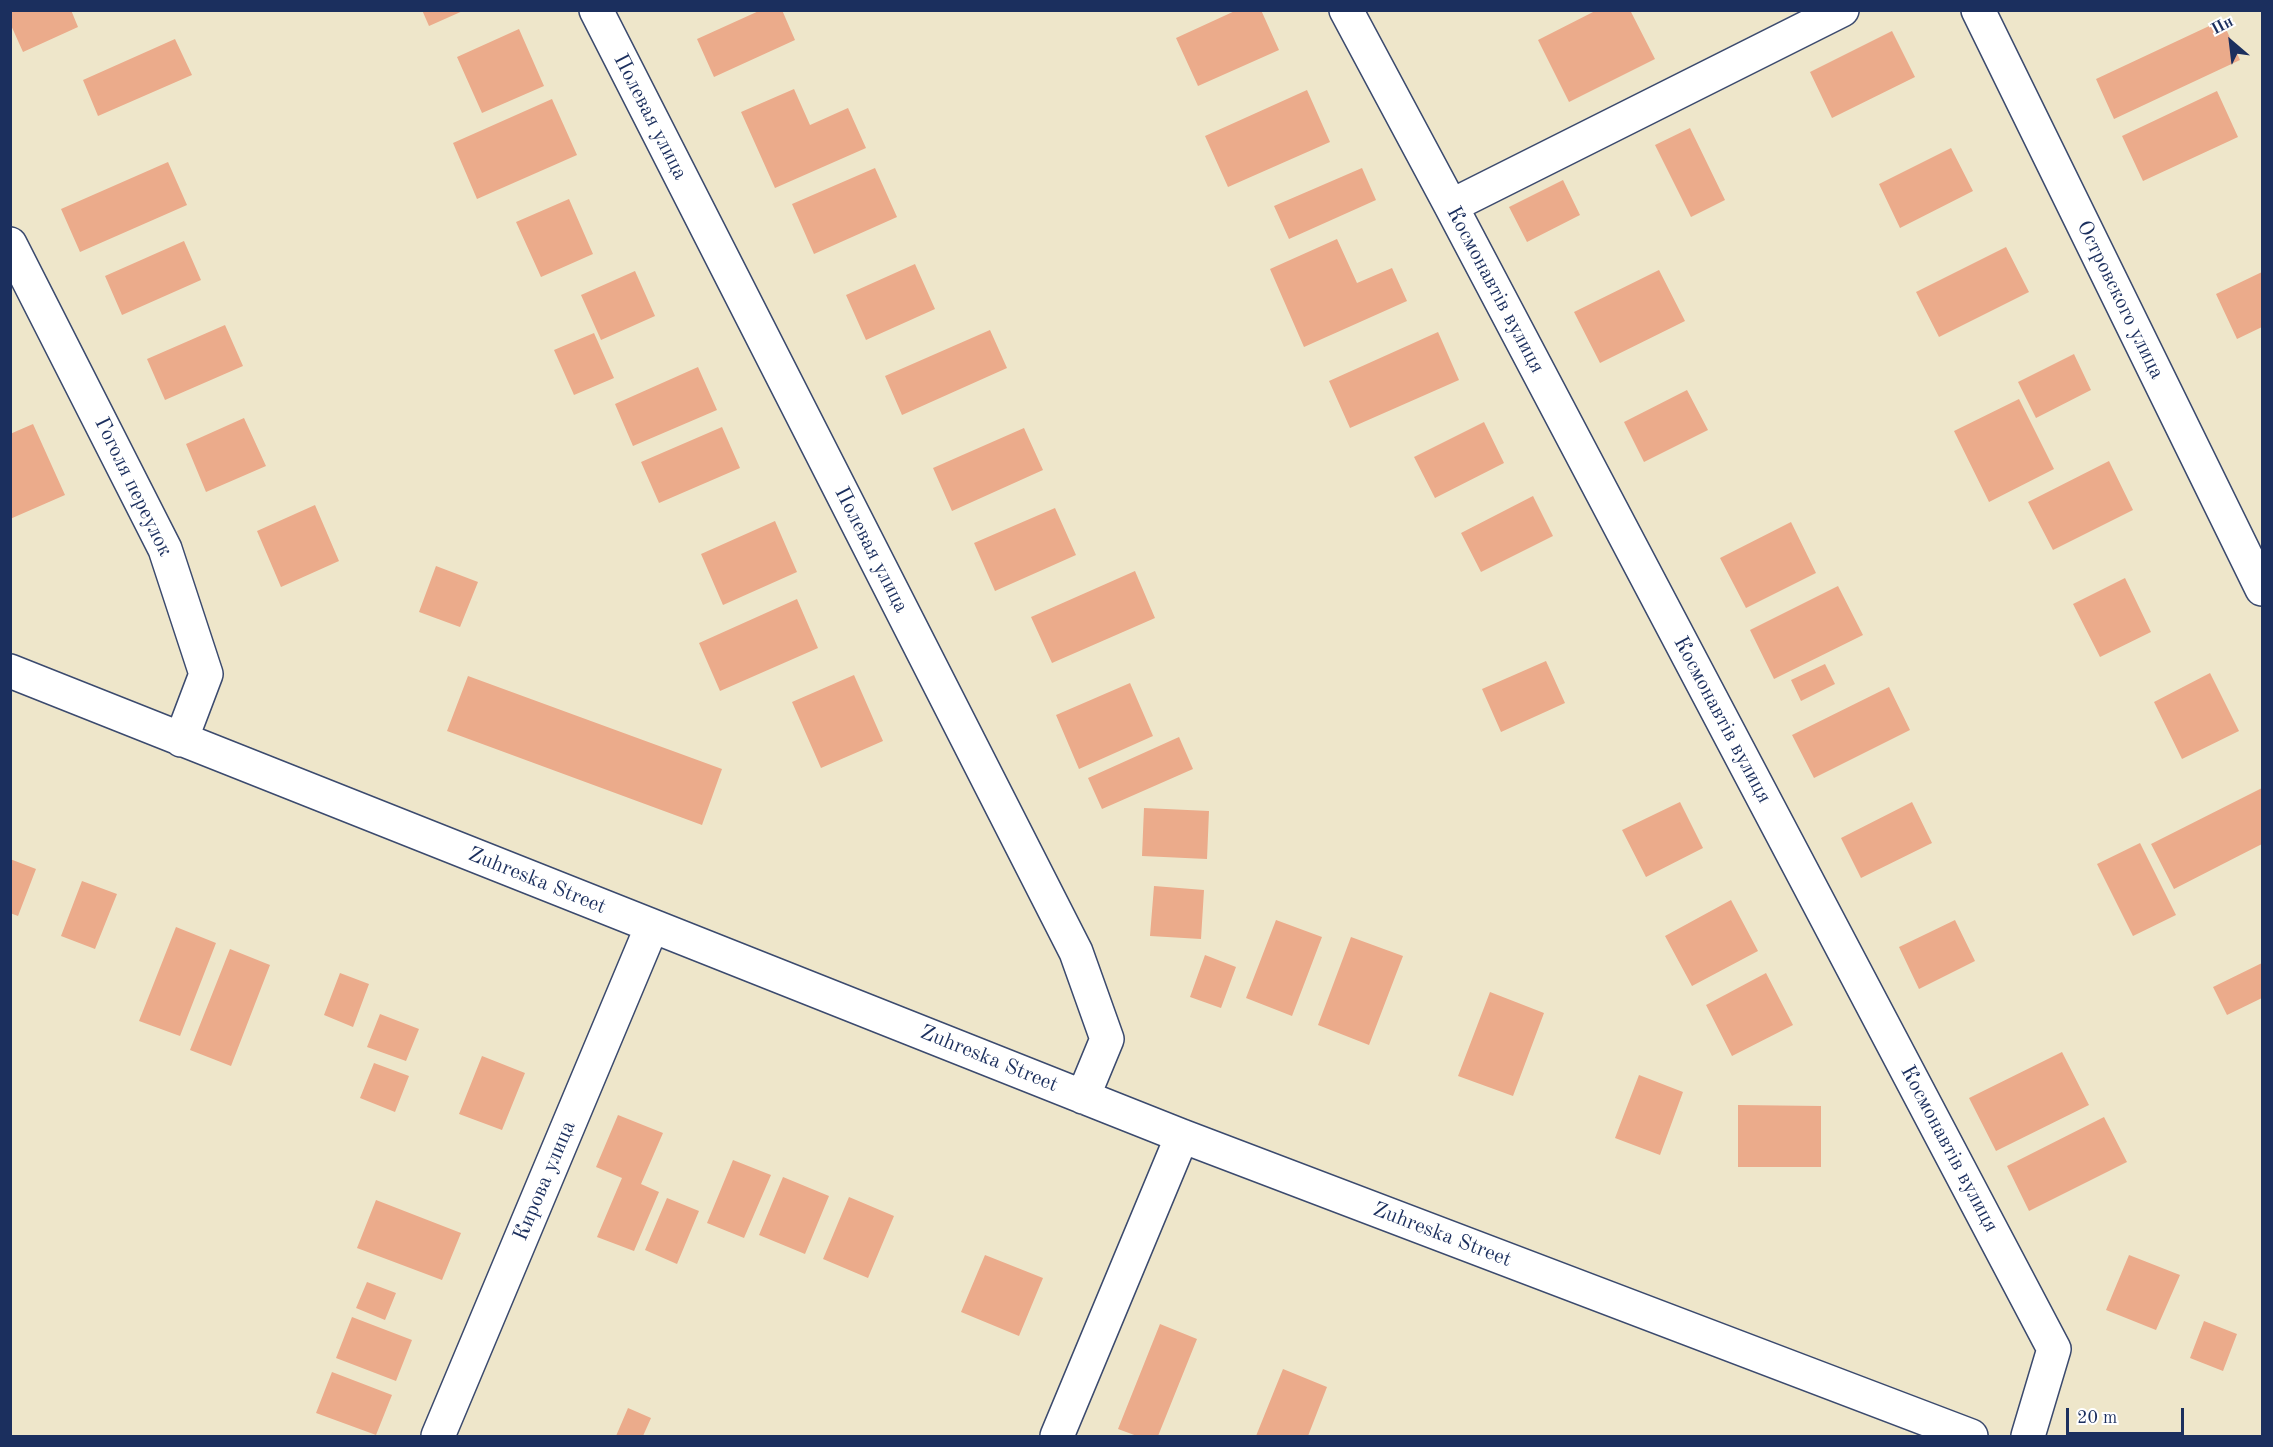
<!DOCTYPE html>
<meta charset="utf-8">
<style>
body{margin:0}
#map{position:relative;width:2273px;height:1447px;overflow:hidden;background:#eee6ca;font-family:"Old Standard TT",serif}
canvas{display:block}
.frame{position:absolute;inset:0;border:12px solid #1b2f5e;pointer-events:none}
.north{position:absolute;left:2201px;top:12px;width:60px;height:60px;-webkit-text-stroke:4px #fff;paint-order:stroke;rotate:332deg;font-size:16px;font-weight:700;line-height:24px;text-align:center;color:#1b2f5e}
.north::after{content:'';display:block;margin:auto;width:21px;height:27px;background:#1b2f5e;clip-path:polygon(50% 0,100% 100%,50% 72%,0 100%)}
.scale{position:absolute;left:2066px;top:1408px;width:118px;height:27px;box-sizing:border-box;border:3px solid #1b2f5e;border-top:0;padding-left:8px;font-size:18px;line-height:21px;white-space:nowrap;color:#1b2f5e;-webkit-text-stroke:4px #fff;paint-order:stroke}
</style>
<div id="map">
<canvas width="2273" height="1447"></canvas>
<div class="frame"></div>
<div class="north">Пн</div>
<div class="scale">20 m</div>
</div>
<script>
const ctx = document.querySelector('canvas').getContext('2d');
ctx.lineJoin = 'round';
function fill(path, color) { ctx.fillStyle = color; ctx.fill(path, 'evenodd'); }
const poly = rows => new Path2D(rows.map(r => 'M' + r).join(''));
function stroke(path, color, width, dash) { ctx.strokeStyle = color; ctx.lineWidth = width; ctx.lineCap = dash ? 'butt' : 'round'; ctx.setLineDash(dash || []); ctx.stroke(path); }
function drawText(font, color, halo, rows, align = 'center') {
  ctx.font = font + ' "Old Standard TT",serif'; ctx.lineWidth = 4.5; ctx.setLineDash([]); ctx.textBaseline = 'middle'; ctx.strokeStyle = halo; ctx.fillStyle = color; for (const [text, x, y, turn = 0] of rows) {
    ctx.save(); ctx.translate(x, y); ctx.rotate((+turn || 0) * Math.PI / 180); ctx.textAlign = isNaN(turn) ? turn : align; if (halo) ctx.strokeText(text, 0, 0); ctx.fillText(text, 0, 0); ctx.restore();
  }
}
fill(poly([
 [10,10,71,10,78,27,23,52,10,23],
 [422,10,465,10,429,26],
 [761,10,782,10,795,40,714,77,697,39],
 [1237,10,1261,10,1279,50,1198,86,1176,38],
 [1597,10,1630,10,1655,59,1569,102,1538,40],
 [2222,20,2240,60,2114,119,2096,79],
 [519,29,544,86,482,113,457,57],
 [1892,31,1915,77,1832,118,1810,72],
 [175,39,192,75,98,116,83,80],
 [794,89,810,125,848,108,866,148,775,188,741,112],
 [1307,90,1330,142,1228,187,1205,136],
 [2217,91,2238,137,2143,181,2122,136],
 [552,99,577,155,477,199,453,143],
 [1690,128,1725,200,1691,217,1655,145],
 [1951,148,1973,191,1900,228,1879,184],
 [168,162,187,205,80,252,61,209],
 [875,168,897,217,814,254,792,204],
 [1362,168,1376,200,1289,239,1274,206],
 [1563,180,1580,215,1527,242,1509,207],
 [569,199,593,254,541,277,516,222],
 [1337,239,1357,283,1392,268,1407,301,1304,347,1270,269],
 [184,241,201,280,122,315,105,276],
 [2006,247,2029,292,1939,337,1916,292],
 [915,264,935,309,866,340,846,295],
 [1659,270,1685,321,1600,363,1574,312],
 [635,271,655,316,601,340,581,295],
 [2262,272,2262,327,2237,339,2216,294],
 [225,325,243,366,165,400,147,359],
 [990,330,1007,368,902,415,885,376],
 [1438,332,1459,380,1350,428,1329,381],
 [594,333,614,378,574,395,554,350],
 [2074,354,2091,390,2036,418,2018,382],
 [698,367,717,410,633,446,615,404],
 [1687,390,1708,430,1644,462,1624,422],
 [2019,399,2054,469,1989,502,1954,431],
 [244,418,266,466,206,492,186,444],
 [1484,422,1504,463,1435,498,1414,457],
 [33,424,65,495,10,519,10,434],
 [722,427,740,468,659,503,641,462],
 [1024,428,1043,470,952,511,933,468],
 [2109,461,2133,510,2053,550,2028,502],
 [1533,496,1553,536,1481,572,1461,533],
 [315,505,339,561,281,587,257,531],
 [1055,508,1076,555,995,591,974,543],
 [775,521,797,572,723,605,701,554],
 [1791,522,1816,573,1746,608,1720,558],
 [436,566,478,582,460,627,419,612],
 [1135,571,1155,618,1052,663,1031,617],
 [2125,578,2151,632,2100,657,2073,604],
 [1838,586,1863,635,1774,679,1750,630],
 [797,599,818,648,720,691,699,643],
 [1546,661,1565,703,1501,732,1482,689],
 [1825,664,1835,684,1801,701,1791,680],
 [2210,673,2239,731,2182,759,2154,702],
 [854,675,883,741,821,768,792,702],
 [468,676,722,769,702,825,447,731],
 [1130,683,1153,736,1079,769,1056,715],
 [1889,687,1910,730,1814,778,1792,735],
 [1179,737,1193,769,1102,809,1088,778],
 [2262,788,2262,844,2174,889,2151,844],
 [1680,802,1703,848,1646,877,1622,830],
 [1912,802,1932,843,1861,878,1841,838],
 [1144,808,1209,811,1207,859,1142,856],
 [2140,843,2176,915,2133,936,2097,864],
 [10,859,36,869,18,916,10,913],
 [82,881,117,894,95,949,61,936],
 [1154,886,1204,890,1201,939,1150,936],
 [1731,900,1758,951,1692,986,1665,936],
 [1276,920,1322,937,1292,1016,1246,998],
 [1955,920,1975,961,1919,989,1899,947],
 [176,927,216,943,180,1036,139,1021],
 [1351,937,1403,956,1369,1045,1318,1025],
 [230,949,270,965,231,1066,190,1050],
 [1205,955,1236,967,1221,1008,1190,997],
 [2262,963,2262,998,2227,1015,2213,987],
 [340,973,369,984,353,1027,324,1015],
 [1766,973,1793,1025,1732,1056,1706,1005],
 [1490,992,1544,1013,1513,1096,1458,1076],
 [380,1014,419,1029,406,1061,367,1047],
 [2062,1052,2089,1105,1996,1151,1969,1098],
 [482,1056,525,1073,502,1130,459,1114],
 [374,1063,409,1076,395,1112,360,1098],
 [1639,1075,1683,1092,1660,1155,1615,1138],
 [1738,1105,1821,1106,1821,1167,1738,1167],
 [618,1115,663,1133,641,1184,659,1192,634,1251,597,1237,622,1178,596,1167],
 [2104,1117,2127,1162,2029,1211,2007,1166],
 [733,1160,771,1175,744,1238,707,1223],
 [783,1177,829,1196,805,1254,759,1235],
 [849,1197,894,1216,868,1278,823,1259],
 [667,1198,699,1211,677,1264,645,1250],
 [376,1200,461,1233,442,1280,357,1248],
 [985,1255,1043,1278,1019,1336,961,1312],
 [2129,1255,2180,1275,2156,1330,2106,1310],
 [367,1282,396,1293,385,1320,356,1308],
 [352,1317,412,1340,396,1381,336,1358],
 [2204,1321,2237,1334,2223,1371,2190,1358],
 [1160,1324,1197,1339,1158,1436,1137,1436,1118,1429],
 [1283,1369,1327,1387,1308,1436,1256,1436],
 [332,1372,392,1395,376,1435,316,1413],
 [628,1408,651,1418,643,1436,616,1436]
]), '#ebab8b');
const minor = poly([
 [596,10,1076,952,1107,1039,1083,1097],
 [1346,10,1451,206,2054,1349,2028,1436],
 [1978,10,2262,589],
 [1451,206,1842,10],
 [10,244,165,549,206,674,181,740],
 [10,671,1182,1136,1971,1436],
 [438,1436,652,926],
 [1057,1436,1182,1136]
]);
stroke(minor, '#3b4a6e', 36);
stroke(minor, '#fff', 33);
drawText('21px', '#1b2f5e', '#fff', [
 ["Полевая улица",650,117,63],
 ["Космонавтів вулиця",1495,290,62],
 ["Островского улица",2120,300,64],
 ["Гоголя переулок",133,487,64],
 ["Полевая улица",871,550,63],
 ["Космонавтів вулиця",1722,720,62],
 ["Zuhreska Street",537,881,22],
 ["Zuhreska Street",989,1059,22],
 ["Космонавтів вулиця",1949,1149,62],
 ["Кирова улица",545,1181,-67],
 ["Zuhreska Street",1442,1235,21]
]);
</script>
